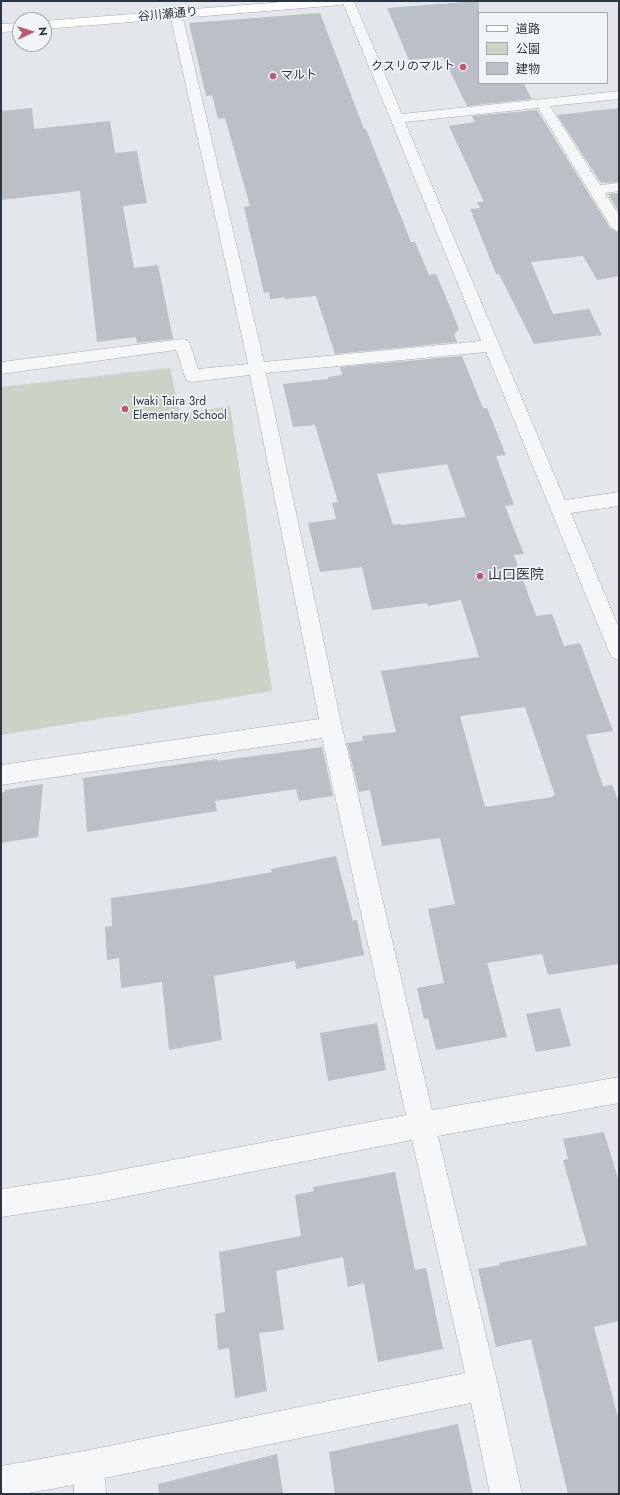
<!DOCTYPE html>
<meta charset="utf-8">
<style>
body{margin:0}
#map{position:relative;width:620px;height:1495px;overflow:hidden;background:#e3e6ea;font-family:Jost,"Noto Sans JP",sans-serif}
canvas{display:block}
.frame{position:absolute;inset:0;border:2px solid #2c3640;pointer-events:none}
.legend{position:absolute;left:478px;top:12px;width:130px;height:72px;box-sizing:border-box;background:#f2f5f7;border:1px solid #a3a9ae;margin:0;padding:5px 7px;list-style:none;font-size:12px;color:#2c3640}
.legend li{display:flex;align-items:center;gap:8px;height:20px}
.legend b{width:20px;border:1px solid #a3a9ae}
.north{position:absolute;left:12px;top:12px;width:40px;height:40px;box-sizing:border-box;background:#f2f5f7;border:1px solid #a3a9ae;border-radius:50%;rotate:86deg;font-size:11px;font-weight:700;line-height:16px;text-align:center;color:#2c3640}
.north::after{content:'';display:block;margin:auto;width:14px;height:18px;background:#c35473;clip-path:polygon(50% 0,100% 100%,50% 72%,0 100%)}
</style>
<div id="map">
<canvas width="620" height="1495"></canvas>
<div class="frame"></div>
<ul class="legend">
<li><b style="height:5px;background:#fff"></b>道路</li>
<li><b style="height:11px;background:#cad3c5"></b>公園</li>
<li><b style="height:11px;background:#bac0c6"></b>建物</li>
</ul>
<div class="north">N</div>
</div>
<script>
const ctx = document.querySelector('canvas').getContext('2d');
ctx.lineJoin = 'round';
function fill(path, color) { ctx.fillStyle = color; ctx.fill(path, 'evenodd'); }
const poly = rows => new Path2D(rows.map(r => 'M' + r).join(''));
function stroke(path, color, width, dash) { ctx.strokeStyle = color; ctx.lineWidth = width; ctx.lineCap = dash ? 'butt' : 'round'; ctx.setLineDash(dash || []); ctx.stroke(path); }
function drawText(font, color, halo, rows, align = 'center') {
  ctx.font = font + ' Jost,"Noto Sans JP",sans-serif'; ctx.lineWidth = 3.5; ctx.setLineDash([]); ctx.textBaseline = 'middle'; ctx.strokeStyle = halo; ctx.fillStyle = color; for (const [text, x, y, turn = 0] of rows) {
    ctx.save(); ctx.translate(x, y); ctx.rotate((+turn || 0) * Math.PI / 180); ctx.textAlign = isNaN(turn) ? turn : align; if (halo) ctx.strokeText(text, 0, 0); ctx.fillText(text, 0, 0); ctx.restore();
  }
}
fill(poly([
 [170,368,180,414,230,406,272,691,1,735,1,387]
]), '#cad3c5');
fill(poly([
 [479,1,479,83,523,83,532,99,467,106,443,57,409,60,387,8],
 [320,13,364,129,366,129,411,242,415,242,429,275,436,274,450,307,459,329,454,334,457,342,335,354,316,296,285,299,284,297,270,299,269,292,264,293,244,207,250,206,225,118,218,119,212,95,206,96,189,23],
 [32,108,34,129,110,121,115,153,137,151,147,203,123,206,134,268,158,265,173,339,137,343,136,337,97,342,80,191,1,200,1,111],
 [619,108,619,182,601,183,557,115],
 [537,110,610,228,619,233,619,276,597,280,583,256,531,262,553,314,589,309,602,335,534,344,499,274,496,274,470,209,480,208,477,202,484,202,449,126,475,122,472,116],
 [619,193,619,212,608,194],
 [462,356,483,408,487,408,506,455,496,456,514,505,505,506,524,554,514,555,536,616,552,614,564,646,580,643,613,731,586,735,603,786,612,785,619,802,619,964,548,975,542,954,487,963,507,1037,436,1050,428,1018,424,1019,417,988,444,983,428,909,455,904,440,838,382,846,370,790,359,792,347,743,363,741,362,736,396,732,381,671,479,657,461,600,428,606,427,603,372,610,362,567,320,572,308,523,336,519,332,503,338,502,315,425,293,427,283,384,328,379,328,377,342,375,340,367],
 [447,464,466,517,401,525,400,524,393,525,377,474],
 [525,707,555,795,552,796,553,797,485,807,460,716],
 [322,747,333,796,299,801,296,789,215,801,217,811,87,832,83,778,217,759,217,761],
 [43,784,38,837,1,843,1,793,5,792,5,790],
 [336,856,353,921,357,920,364,955,296,969,295,961,214,976,222,1040,169,1050,162,982,121,988,119,958,107,960,105,927,112,926,111,898,189,887,272,872,271,869],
 [560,1008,571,1046,536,1052,526,1014],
 [377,1023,386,1070,328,1081,320,1033],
 [604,1132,619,1182,619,1321,594,1327,619,1421,619,1494,568,1494,531,1339,496,1347,478,1269,500,1265,499,1263,587,1245,563,1160,568,1159,563,1139],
 [395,1172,415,1270,426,1268,443,1349,378,1362,364,1283,348,1287,343,1257,276,1271,284,1330,259,1333,267,1391,235,1398,229,1348,218,1350,215,1314,225,1312,219,1252,301,1236,295,1195,314,1191,313,1187],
 [458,1424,473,1494,335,1494,329,1452],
 [277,1454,283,1494,159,1494,158,1484]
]), '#bac0c6');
const minor = poly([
 [342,1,354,1,402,114,619,91,619,99,550,106,600,185,619,183,619,191,605,193,619,215,619,232,614,230,611,227,538,108,405,122,565,500,619,492,619,506,571,513,619,628,619,660,612,658,609,652,486,352,266,373,342,727,432,1110,619,1077,619,1103,438,1136,498,1385,522,1494,490,1494,471,1403,105,1478,106,1494,74,1494,74,1485,22,1494,1,1494,1,1466,89,1450,465,1373,412,1140,94,1203,1,1217,1,1189,94,1175,406,1115,322,738,1,785,1,765,319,719,250,375,192,382,186,380,176,350,1,374,1,362,182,339,188,340,190,344,198,369,248,364,170,14,172,11,176,10,180,11,182,14,264,362,481,341,342,1]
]);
const major = poly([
 [295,1,346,1,344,4,340,5,44,29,44,21,295,1],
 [20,23,20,31,1,32,1,24,20,23]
]);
stroke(minor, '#a8aeb4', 1);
stroke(major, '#a3acb4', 1);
fill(minor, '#f5f7f8');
fill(major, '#fff');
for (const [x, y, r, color] of [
 [463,67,4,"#c35473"],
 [273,76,4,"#c35473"],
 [125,409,4,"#c35473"],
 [480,576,4,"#c35473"]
]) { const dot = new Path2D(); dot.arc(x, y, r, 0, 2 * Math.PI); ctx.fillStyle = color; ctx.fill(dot); stroke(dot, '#f2f5f7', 1.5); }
drawText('12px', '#2c3640', '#f2f5f7', [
 ["谷川瀬通り",168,15,-5]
]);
drawText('12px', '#2c3640', '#f2f5f7', [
 ["クスリのマルト",455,67,"right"],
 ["マルト",281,76],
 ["Iwaki Taira 3rd",133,402],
 ["Elementary School",133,416]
], 'left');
drawText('14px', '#2c3640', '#f2f5f7', [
 ["山口医院",488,576]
], 'left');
</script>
